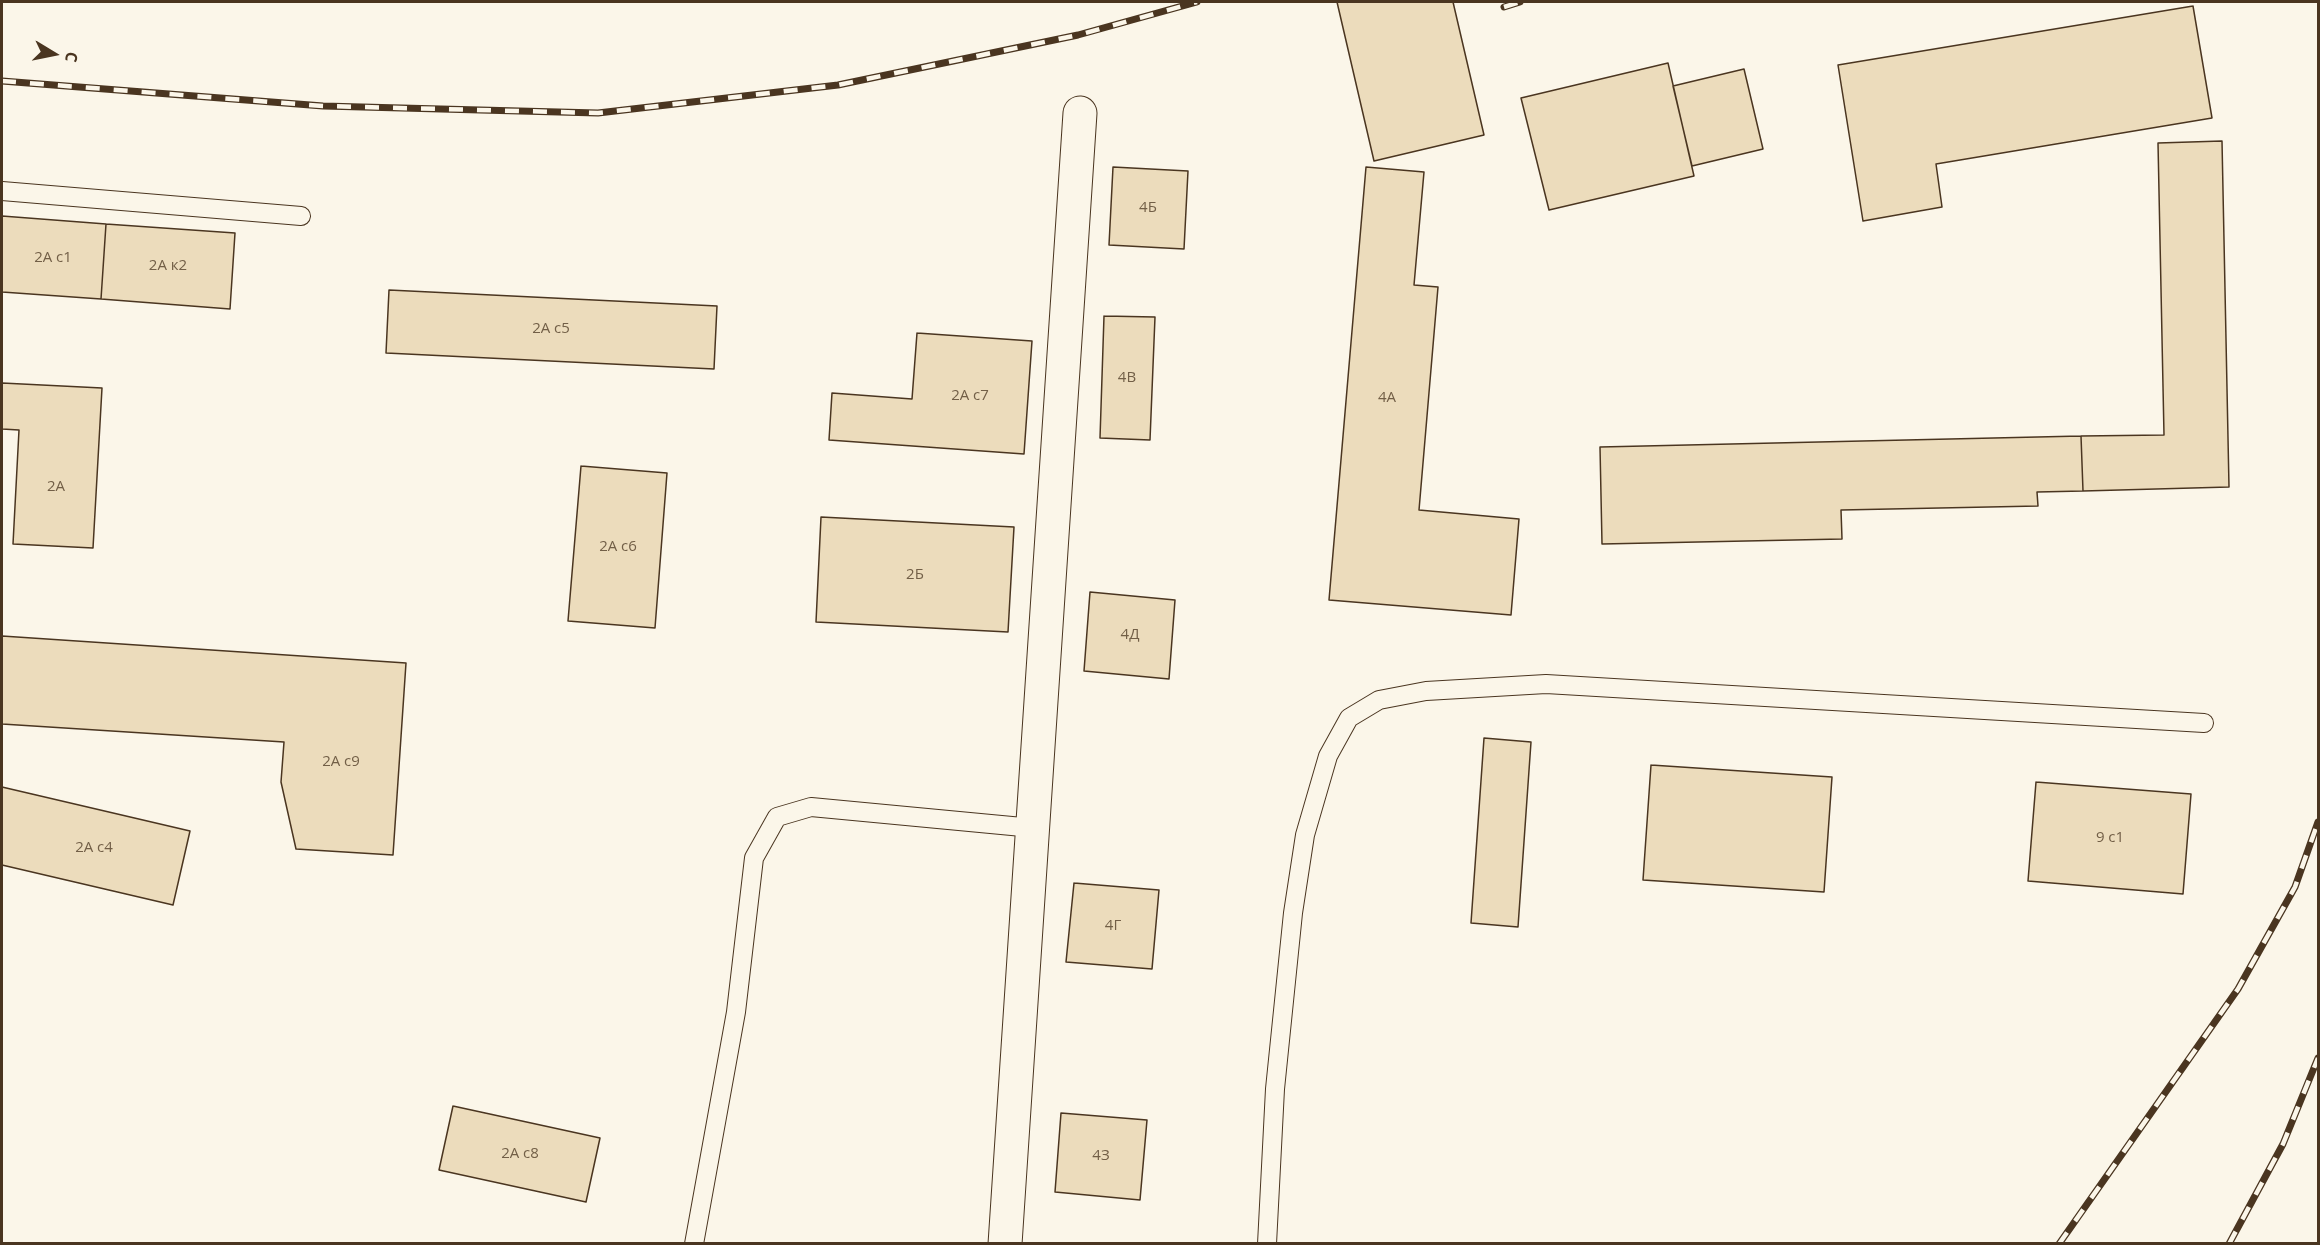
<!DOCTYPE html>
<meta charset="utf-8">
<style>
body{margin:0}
#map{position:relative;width:2320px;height:1245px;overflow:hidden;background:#fbf6e9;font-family:"Open Sans",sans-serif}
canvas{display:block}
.frame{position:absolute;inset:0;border:3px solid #4a3520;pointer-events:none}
.north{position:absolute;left:24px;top:24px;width:60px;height:60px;-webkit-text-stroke:4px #fbf6e9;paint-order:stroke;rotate:100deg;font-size:16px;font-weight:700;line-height:24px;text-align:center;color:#4a3520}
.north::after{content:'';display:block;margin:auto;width:21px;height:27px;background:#4a3520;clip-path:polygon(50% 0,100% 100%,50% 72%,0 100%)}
</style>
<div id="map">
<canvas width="2320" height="1245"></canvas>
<div class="frame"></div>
<div class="north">С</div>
</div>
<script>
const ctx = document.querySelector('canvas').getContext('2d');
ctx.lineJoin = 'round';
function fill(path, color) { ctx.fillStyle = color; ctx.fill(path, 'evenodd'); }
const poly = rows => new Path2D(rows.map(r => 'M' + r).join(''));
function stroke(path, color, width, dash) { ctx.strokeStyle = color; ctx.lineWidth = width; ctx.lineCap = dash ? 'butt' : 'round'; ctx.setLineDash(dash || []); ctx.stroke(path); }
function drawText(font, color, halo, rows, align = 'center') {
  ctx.font = font + ' "Open Sans",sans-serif'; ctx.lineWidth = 4.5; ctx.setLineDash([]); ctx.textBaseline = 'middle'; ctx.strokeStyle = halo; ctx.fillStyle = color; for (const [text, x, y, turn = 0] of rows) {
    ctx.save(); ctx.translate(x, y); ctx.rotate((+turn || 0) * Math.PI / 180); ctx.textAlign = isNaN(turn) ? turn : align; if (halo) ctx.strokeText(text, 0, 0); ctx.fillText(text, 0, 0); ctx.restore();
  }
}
const building = poly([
 [1337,2,1453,2,1484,135,1374,161,1337,2],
 [2193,6,2212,118,1936,164,1942,207,1863,221,1838,65,2193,6],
 [1668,63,1694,176,1549,210,1521,98,1668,63],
 [1744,69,1763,149,1692,166,1673,86,1744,69],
 [2222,141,2229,487,2083,491,2081,436,2164,435,2158,143,2222,141],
 [1113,167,1188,171,1184,249,1109,245,1113,167],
 [1366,167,1424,172,1414,285,1438,287,1419,510,1519,519,1511,615,1329,600,1366,167],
 [2,216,106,224,101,299,2,292,2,216],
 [106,224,235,233,230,309,101,299,106,224],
 [389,290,717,306,714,369,386,353,389,290],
 [1104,316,1155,317,1150,440,1100,438,1104,316],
 [917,333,1032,341,1024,454,829,440,832,393,912,399,917,333],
 [2,383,102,388,93,548,13,544,19,430,2,429,2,383],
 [2081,436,2083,491,2037,492,2038,506,1841,510,1842,539,1602,544,1600,447,2081,436],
 [581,466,667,473,655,628,568,621,581,466],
 [821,517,1014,527,1008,632,816,622,821,517],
 [1090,592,1175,600,1169,679,1084,671,1090,592],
 [2,636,406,663,393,855,296,849,281,782,284,742,2,724,2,636],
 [1484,738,1531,742,1518,927,1471,923,1484,738],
 [1651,765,1832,777,1824,892,1643,880,1651,765],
 [2036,782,2191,794,2183,894,2028,881,2036,782],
 [2,787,190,831,173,905,2,865,2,787],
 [1074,883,1159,890,1152,969,1066,962,1074,883],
 [453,1106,600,1138,586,1202,439,1170,453,1106],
 [1061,1113,1147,1120,1140,1200,1055,1192,1061,1113]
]);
fill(building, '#ecdcbc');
stroke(building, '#4a3520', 1.5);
const lane = poly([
 [2,191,301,216],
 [694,1244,736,1012,754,858,777,817,811,807,1033,828],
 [1267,1244,1275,1089,1293,913,1305,835,1328,756,1349,718,1379,700,1426,691,1546,684,2204,723]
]);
const street = poly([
 [1005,1244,1080,113]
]);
stroke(lane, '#4a3520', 20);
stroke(street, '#4a3520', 35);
stroke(lane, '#fbf6e9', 18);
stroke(street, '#fbf6e9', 33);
const rail = poly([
 [1504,7,1520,2],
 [2,81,323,106,598,113,838,85,1078,35,1197,2],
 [2059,1244,2238,989,2295,887,2318,822],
 [2229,1244,2283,1144,2318,1058]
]);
stroke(rail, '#4a3520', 7);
stroke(rail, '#fbf6e9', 4.5, [14]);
drawText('15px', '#725f47', null, [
 ["4Б",1148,208],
 ["2А с1",53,258],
 ["2А к2",168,266],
 ["2А с5",551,329],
 ["4В",1127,378],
 ["2А с7",970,396],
 ["4А",1387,398],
 ["2А",56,487],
 ["2А с6",618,547],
 ["2Б",915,575],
 ["4Д",1130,635],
 ["2А с9",341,762],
 ["9 с1",2110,838],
 ["2А с4",94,848],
 ["4Г",1113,926],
 ["2А с8",520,1154],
 ["4З",1101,1156]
]);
</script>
